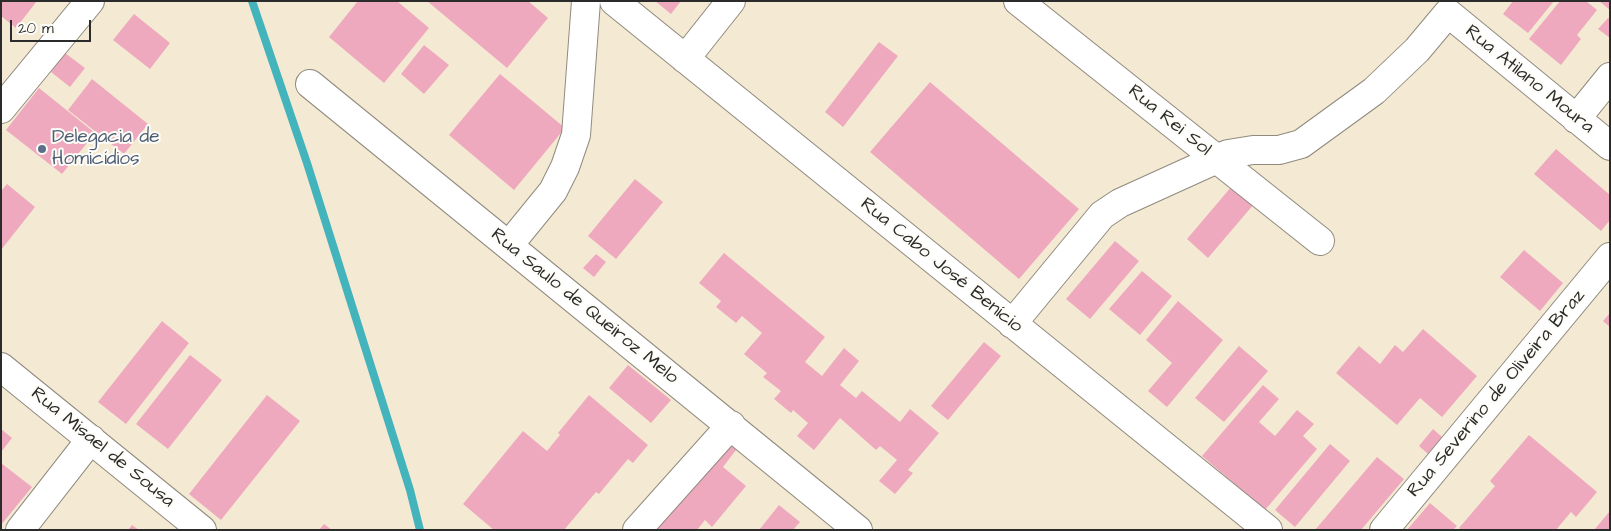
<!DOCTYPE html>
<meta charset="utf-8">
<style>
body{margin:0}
#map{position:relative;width:1611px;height:531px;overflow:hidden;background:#f4ead3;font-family:"Architects Daughter",sans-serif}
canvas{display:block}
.frame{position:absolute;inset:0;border:2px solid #2b2b2b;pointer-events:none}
.scale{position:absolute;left:10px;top:20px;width:81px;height:22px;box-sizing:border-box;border:2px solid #2b2b2b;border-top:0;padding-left:6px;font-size:15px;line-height:18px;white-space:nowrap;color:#2b2b2b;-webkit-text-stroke:4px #fdfcf7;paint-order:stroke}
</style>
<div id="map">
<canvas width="1611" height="531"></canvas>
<div class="frame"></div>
<div class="scale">20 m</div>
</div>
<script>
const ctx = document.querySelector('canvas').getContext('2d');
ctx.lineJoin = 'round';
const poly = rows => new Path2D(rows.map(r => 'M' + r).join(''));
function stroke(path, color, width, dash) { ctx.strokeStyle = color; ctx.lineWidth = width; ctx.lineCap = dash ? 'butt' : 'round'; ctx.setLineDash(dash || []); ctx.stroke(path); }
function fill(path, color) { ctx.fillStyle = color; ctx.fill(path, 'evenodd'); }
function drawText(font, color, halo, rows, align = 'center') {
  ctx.font = font + ' "Architects Daughter",sans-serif'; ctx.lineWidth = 4; ctx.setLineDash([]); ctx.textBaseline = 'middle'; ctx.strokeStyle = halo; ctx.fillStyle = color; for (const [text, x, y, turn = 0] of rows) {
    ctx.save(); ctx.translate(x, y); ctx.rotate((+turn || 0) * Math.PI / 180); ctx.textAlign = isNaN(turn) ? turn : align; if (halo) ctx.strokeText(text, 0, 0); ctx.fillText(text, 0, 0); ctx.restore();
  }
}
stroke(poly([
 [252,1,307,163,410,490,420,530]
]), '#43b3bc', 8);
fill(poly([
 [1,1,37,1,16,28,1,16],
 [358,1,397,1,429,28,384,83,329,37],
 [427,1,528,1,548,18,507,68],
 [655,1,681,1,671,14],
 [1513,1,1554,1,1528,33,1503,14],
 [1560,1,1586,1,1597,10,1577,35,1581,39,1561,65,1529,39],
 [1599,1,1610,1,1610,10],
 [134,14,170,43,150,69,113,40],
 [1608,18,1610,19,1610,38,1598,29],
 [879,42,898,56,843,127,825,112],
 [424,45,449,65,424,94,401,74],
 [65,53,85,68,70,87,51,72],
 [500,74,565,128,514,190,449,135],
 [92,79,148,124,124,154,68,110],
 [930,82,1079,209,1019,279,870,152],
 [39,88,95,133,62,174,6,130],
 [1556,149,1610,195,1610,220,1601,231,1534,174],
 [635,179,663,202,616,259,588,236],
 [7,184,35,207,1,250,1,191],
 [1232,186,1254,204,1208,258,1187,239],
 [1115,241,1139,261,1090,319,1066,299],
 [1524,250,1563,283,1540,311,1500,277],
 [724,253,825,337,805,362,822,376,844,348,859,361,840,385,856,398,862,391,900,422,910,409,939,433,908,470,913,473,895,494,879,481,897,460,880,446,876,450,840,418,814,450,797,436,808,423,793,410,791,413,774,399,781,391,763,377,767,373,744,354,762,333,742,316,736,323,716,307,721,301,699,283],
 [596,254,606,262,594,277,583,268],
 [1142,271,1172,296,1140,335,1109,309],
 [1178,301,1223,340,1167,407,1148,391,1172,363,1146,340],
 [1610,313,1610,327,1603,321],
 [162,321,189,343,126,424,98,402],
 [1423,329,1477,376,1442,417,1420,398,1397,425,1336,373,1359,346,1380,364,1395,345,1403,352],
 [984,342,1001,356,948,420,931,406],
 [1239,346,1268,371,1224,422,1195,398],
 [190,355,222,380,168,449,136,424],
 [628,365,671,400,651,423,609,388],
 [1263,385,1279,399,1259,422,1275,436,1297,410,1314,424,1303,436,1317,449,1265,510,1202,456],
 [267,395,300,421,221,520,189,494],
 [589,395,648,445,633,463,628,459,599,494,596,492,564,530,494,530,463,504,523,431,547,451,560,435,558,433],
 [1,429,12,438,1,452],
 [1433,429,1442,437,1428,454,1419,446],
 [1529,435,1597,492,1576,517,1571,512,1556,530,1461,530,1459,528,1495,486,1490,481],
 [726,441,736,450,723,467,746,486,712,527,705,520,697,530,653,530],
 [1330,444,1350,461,1295,527,1275,510],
 [1377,457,1404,479,1361,530,1315,530],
 [1,463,32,487,1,525],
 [1430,503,1457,526,1453,530,1407,530],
 [779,505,800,522,793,530,759,530],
 [1610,511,1610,530,1594,530],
 [324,524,332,530,319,530],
 [132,525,139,530,128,530]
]), '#efa9be');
const minor = poly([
 [614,1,1268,530],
 [1018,1,1320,241],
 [685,59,731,1],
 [310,84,858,530],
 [1,109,90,1],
 [1576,119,1610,77],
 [509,245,553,191,565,167,576,135,586,1],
 [1012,324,1102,215,1120,203,1228,154,1253,150,1279,150,1301,144,1374,91,1417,50,1448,13,1610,146],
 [1,367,202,530],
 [20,530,91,439],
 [637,530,731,425],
 [1384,530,1610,257]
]);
stroke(minor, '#908a7f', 30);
stroke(minor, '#fff', 28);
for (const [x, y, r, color] of [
 [42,149,5,"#5c6f8a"]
]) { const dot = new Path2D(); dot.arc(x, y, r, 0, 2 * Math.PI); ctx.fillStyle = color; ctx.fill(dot); stroke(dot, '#fdfcf7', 2); }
drawText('19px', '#2b2b2b', '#fdfcf7', [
 ["Rua Atilano Moura",1529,80,39],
 ["Rua Rei Sol",1169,121,39],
 ["Rua Cabo José Benício",941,266,39],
 ["Rua Saulo de Queiroz Melo",584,307,39],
 ["Rua Severino de Oliveira Braz",1497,394,-50],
 ["Rua Misael de Sousa",102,448,39]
]);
drawText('19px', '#4e5e75', '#fdfcf7', [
 ["Delegacia de",52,138],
 ["Homicídios",52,160]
], 'left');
</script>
